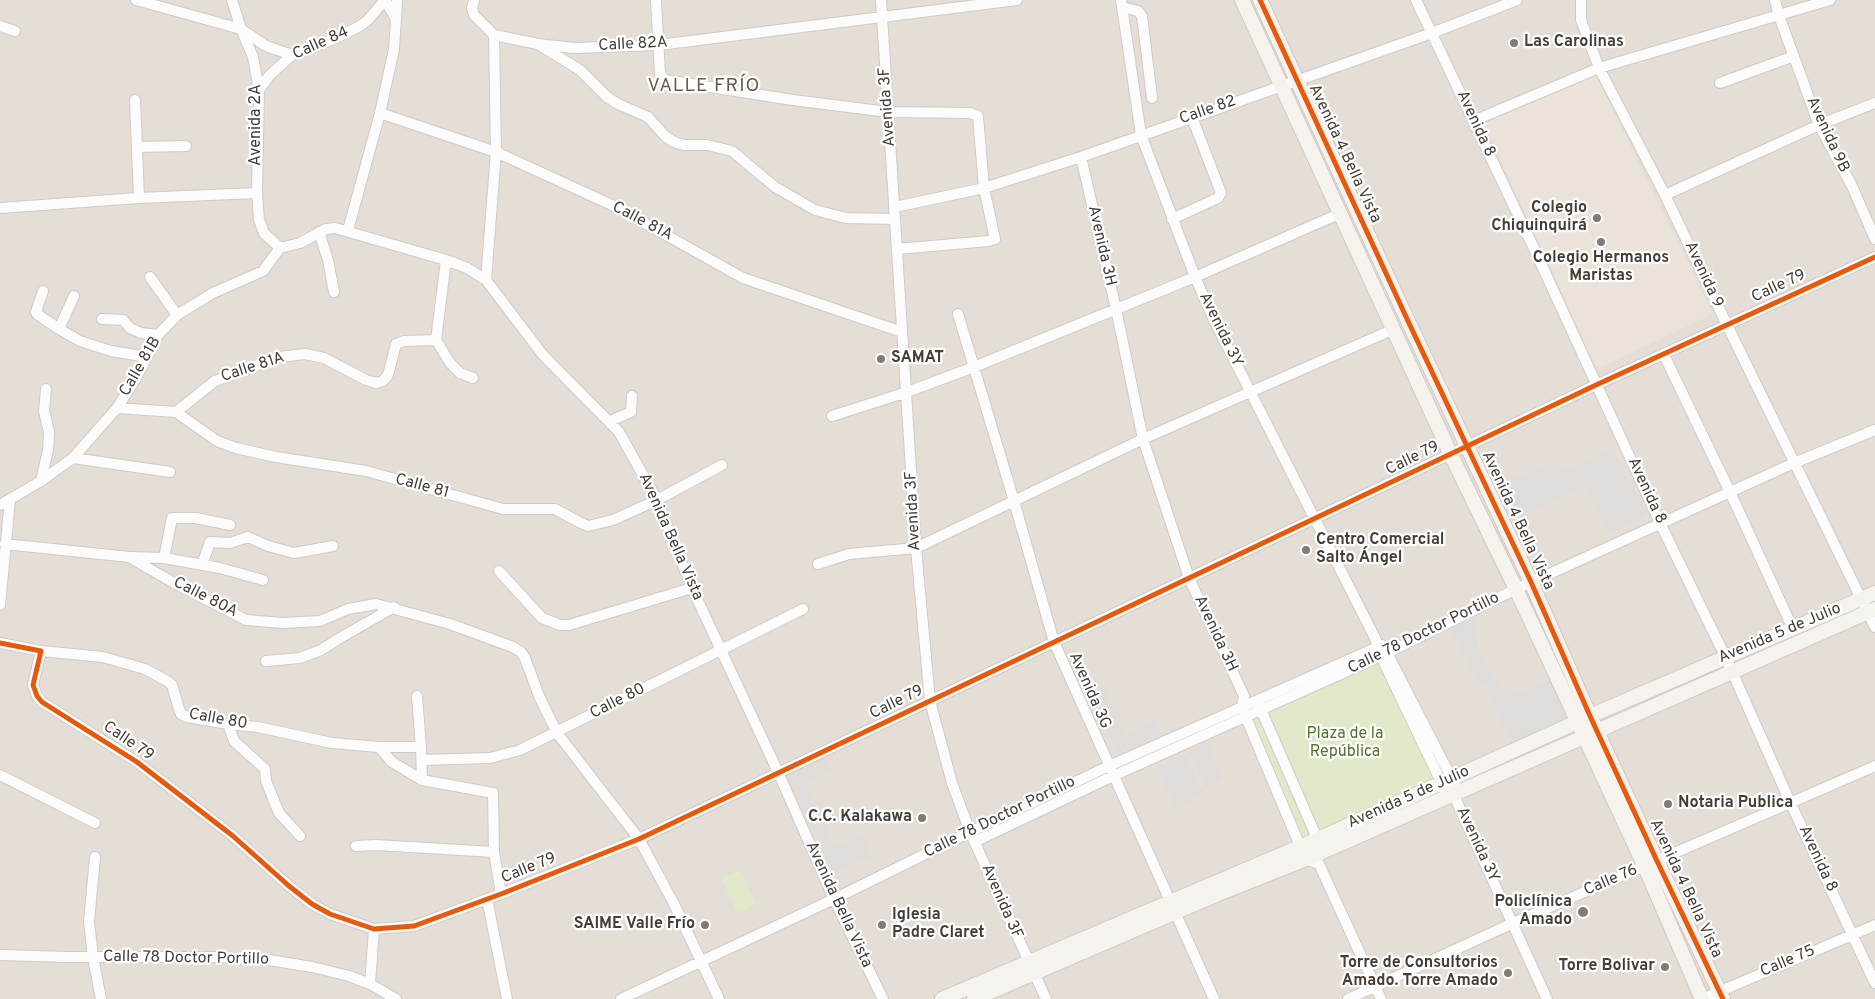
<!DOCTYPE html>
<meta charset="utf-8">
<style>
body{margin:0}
canvas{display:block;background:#f0edea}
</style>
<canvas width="1875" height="999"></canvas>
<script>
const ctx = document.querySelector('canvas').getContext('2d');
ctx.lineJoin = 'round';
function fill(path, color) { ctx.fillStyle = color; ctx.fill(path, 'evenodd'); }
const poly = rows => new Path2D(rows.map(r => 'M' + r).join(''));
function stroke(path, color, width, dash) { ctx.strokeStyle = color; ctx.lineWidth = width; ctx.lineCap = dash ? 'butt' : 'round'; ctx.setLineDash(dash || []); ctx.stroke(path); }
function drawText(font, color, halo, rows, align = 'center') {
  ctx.font = font + ' Overpass,sans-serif'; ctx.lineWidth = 4.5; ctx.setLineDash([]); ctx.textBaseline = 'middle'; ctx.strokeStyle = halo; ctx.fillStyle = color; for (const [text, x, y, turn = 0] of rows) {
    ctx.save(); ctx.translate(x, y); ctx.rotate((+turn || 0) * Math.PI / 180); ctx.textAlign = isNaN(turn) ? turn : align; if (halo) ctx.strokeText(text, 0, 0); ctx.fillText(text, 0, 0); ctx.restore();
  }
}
fill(poly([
 [0,0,1875,0,1875,999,0,999]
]), '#e4ded7');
fill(poly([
 [1594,71,1713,314,1597,369,1484,123]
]), '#ebe3d9');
fill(poly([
 [1382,651,1446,775,1296,841,1243,714],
 [741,870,756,904,737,913,721,878]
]), '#e1e9ca');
fill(poly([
 [1612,447,1647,516,1609,534,1587,486,1508,521,1493,489,1548,463,1554,475],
 [1475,617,1479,656,1507,698,1550,679,1566,711,1564,720,1511,745,1485,683,1478,684,1451,628],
 [1103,687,1125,735,1153,721,1161,734,1118,753,1088,693],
 [1208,744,1223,779,1205,787,1189,752],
 [1186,754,1204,794,1175,809,1157,766],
 [825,757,831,769,806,784,834,847,862,836,871,857,834,874,787,775]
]), '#dfdcda');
const street = poly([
 [136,0,241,29,266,46,292,55],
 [232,0,241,29,253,57,259,90,257,193,259,220,264,233,280,248],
 [474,0,472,8,474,15,494,35],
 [656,0,660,74,665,80,793,100,888,112,970,113,978,116,984,188,995,239,989,241,897,249],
 [881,0,916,548,930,701,952,783,970,832,1046,999],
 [1121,0,1141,135,1195,277,1214,320,1376,640,1377,648,1442,784,1448,795,1455,799],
 [1416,0,1538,257,1660,523,1726,658,1790,802,1875,983],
 [1581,0,1581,20,1599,68,1665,195,1727,325,1875,627],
 [1775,0,1779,16,1819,125,1852,186,1875,239],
 [1122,7,1138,11,1142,16,1152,98],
 [396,18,397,0],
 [0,26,15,31],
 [541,46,580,70,607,97,618,104,648,117,665,136,674,142,684,145,707,145,732,151,775,187,815,210,846,218,895,219],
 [1720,83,1794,56],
 [259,90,269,76,292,55,336,38,358,27,367,21,385,0],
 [135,100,139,198],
 [380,113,496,152,614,206,743,278,902,332],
 [1473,121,1599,68,1830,0],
 [137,147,186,146],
 [1081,157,1116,309,1143,439,1189,578,1244,696,1242,708,1300,846,1306,859,1319,864,1381,999],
 [1665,195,1819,125,1875,103],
 [895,207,984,188,1081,157,1432,33,1517,0],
 [0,208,139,198,257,193],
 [1172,219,1218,198,1221,193,1192,117],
 [348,230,380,113,394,49,396,19,385,0],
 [319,232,328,260,334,292],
 [280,248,300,243,326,229,335,228,446,260,467,268,486,280,543,355,619,432,657,500,692,588,778,772,834,899,883,999],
 [150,277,177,315],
 [486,280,496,152,494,35,538,44,574,48,659,45,1017,0],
 [43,291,36,312,37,314,59,329],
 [74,296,59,329,80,341,111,351,147,357],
 [958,314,1014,501,1054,642,1214,999],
 [102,319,123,320,130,328,141,333,158,335],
 [436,340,450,363,460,373,473,378],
 [1664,355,1730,492,1793,629],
 [117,408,176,412,217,441,236,448,276,457,366,471,503,509,555,509,579,522,588,526,613,520,657,500,722,465],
 [176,412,215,381,279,357,305,354,324,358,366,380,376,383,383,381,388,375,396,344,404,341,436,340,446,260],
 [832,416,907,392,974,367,1195,277,1341,213],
 [610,421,631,412,632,396],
 [73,458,170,472],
 [41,481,48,450,49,432,44,411,46,389],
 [0,505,41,481,73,458,117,408,136,378,158,335,177,315,213,293,263,271,280,248],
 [5,544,129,557,174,583,246,620,283,623,320,621,348,609,376,604,450,624,513,647,521,652,525,658,539,696,557,733,639,839,673,902,719,999],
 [130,557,164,558,220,568,263,580],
 [164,558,172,518,196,518,230,525],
 [818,564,849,554,916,548,1143,439,1394,329],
 [202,565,210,542,230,543,248,537,268,546,294,553,333,546],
 [499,571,542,618,560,625,569,625,692,588],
 [0,605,10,500],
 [0,643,41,651,33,685,37,696,42,702,137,762,233,836,289,886,312,904,330,914,374,929,414,926,501,894,639,839,1596,385,1875,257],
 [1384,647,1452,779,1457,791,1456,800,1547,999],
 [41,651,103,657,145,669,167,681,172,685,179,709,181,714,187,717,228,724,258,727,332,743,379,747,421,747],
 [266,661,300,658,321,650,340,638,394,607],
 [417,696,421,747,422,780,493,793,494,852,501,894],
 [1259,705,1320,845],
 [228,724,234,741,265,769,266,781,279,813,300,836],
 [379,747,392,762,422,780],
 [422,760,490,758,520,750,803,609],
 [0,775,95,823],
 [974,842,1113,776,1381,656,1516,589,1794,463,1875,430],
 [356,846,376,845,494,852],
 [95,857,89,922,93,957,101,999],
 [487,899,507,999],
 [0,955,67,957,218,957,269,960,312,967,349,976,370,984,396,999],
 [370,984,374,929],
 [621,999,834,899,970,832,1109,766,1382,645],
 [1348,999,1513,923,1875,766],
 [1702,999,1875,925]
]);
const secondary = poly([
 [1242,0,1451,455,1516,589,1645,867,1702,999],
 [1260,0,1408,321,1531,582,1590,716,1657,861,1723,999],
 [942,999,1318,839,1590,716,1875,593],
 [974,999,1218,894,1306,859,1875,609]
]);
stroke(street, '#cecbc7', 12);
stroke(secondary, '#cfc9c1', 16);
stroke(street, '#fdfcfc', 10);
stroke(secondary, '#f6f3ef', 14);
stroke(poly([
 [1260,0,1408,321,1531,582,1590,716,1657,861,1723,999],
 [0,643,41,651,33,685,37,696,42,702,137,762,233,836,289,886,312,904,330,914,374,929,414,926,501,894,639,839,1596,385,1875,257]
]), '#e8590c', 5);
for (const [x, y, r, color] of [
 [1514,43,5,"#827b75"],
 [1597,218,5,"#827b75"],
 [1601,242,5,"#827b75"],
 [881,359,5,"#827b75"],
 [1306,550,5,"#827b75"],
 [1668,804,5,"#827b75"],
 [922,818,5,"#827b75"],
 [1583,912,6,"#827b75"],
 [705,925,5,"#827b75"],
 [882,925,5,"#827b75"],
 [1665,967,5,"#827b75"],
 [1508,973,5,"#827b75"]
]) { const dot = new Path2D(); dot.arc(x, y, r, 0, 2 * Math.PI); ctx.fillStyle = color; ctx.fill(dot); stroke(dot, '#fff', 2); }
drawText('bold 16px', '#463e36', '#fff', [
 ["Las Carolinas",1524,43,"left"],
 ["Colegio",1587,209],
 ["Chiquinquirá",1587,227],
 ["Colegio Hermanos",1601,259,"center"],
 ["Maristas",1601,277,"center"],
 ["SAMAT",891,359,"left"],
 ["Centro Comercial",1316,541,"left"],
 ["Salto Ángel",1316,559,"left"],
 ["Notaria Publica",1678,804,"left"],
 ["C.C. Kalakawa",912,818],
 ["Policlínica",1572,903],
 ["Amado",1572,921],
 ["Iglesia",892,916,"left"],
 ["Padre Claret",892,934,"left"],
 ["SAIME Valle Frío",695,925],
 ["Torre de Consultorios",1498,964],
 ["Amado. Torre Amado",1498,982],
 ["Torre Bolivar",1655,967]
], 'right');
drawText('16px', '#463e36', '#fff', [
 ["Calle 84",321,44,-24],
 ["Calle 82A",633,45,-3],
 ["Avenida 3F",888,107,-94],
 ["Calle 82",1208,111,-19],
 ["Avenida 8",1475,124,65],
 ["Avenida 2A",257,125,-90],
 ["Avenida 9B",1827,135,65],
 ["Avenida 4 Bella Vista",1344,154,65],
 ["Calle 81A",642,222,28],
 ["Avenida 3H",1101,246,77],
 ["Avenida 9",1703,275,65],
 ["Calle 79",1779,287,-25],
 ["Avenida 3Y",1220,330,64],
 ["Calle 81B",141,367,-60],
 ["Calle 81A",253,368,-18],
 ["Calle 79",1413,459,-26],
 ["Calle 81",422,487,15],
 ["Avenida 8",1646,491,65],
 ["Avenida 3F",914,511,-93],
 ["Avenida 4 Bella Vista",1517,521,65],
 ["Avenida Bella Vista",670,537,66],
 ["Calle 80A",205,598,27],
 ["Avenida 3H",1215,634,65],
 ["Calle 78 Doctor Portillo",1424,634,-26],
 ["Avenida 5 de Julio",1780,634,-23],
 ["Avenida 3G",1089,691,66],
 ["Calle 80",618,702,-27],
 ["Calle 79",897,703,-26],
 ["Calle 80",218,720,10],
 ["Calle 79",128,742,34],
 ["Avenida 5 de Julio",1409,798,-24],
 ["Calle 78 Doctor Portillo",1000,818,-26],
 ["Avenida 3Y",1477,845,65],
 ["Avenida 8",1817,859,65],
 ["Calle 79",529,869,-22],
 ["Calle 76",1611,881,-23],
 ["Avenida 4 Bella Vista",1685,889,65],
 ["Avenida 3F",1001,902,66],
 ["Avenida Bella Vista",838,905,65],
 ["Calle 78 Doctor Portillo",186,959,1],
 ["Calle 75",1788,962,-23]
]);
drawText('16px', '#51762a', '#fff', [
 ["Plaza de la",1345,735],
 ["República",1345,753]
]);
ctx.letterSpacing = '1px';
drawText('19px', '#685a4d', '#fff', [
 ["VALLE FRÍO",704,87]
]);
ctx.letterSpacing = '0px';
</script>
